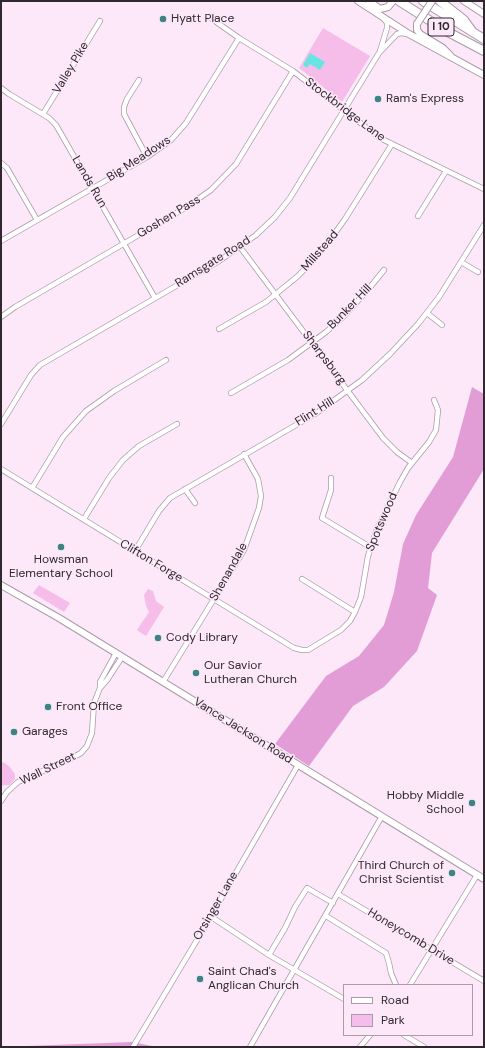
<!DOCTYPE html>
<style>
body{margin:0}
#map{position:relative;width:485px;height:1048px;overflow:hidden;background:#fce8f8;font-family:"DM Sans",sans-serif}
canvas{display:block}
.frame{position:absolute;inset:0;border:2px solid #2f282e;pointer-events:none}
.legend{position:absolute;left:343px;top:984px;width:130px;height:52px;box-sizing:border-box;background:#fce8f8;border:1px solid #aa9ba7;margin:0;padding:5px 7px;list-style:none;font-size:12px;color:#2f282e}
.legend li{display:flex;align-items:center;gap:8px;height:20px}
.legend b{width:20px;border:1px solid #aa9ba7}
</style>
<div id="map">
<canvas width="485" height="1048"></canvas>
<div class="frame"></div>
<ul class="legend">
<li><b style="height:5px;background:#fff"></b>Road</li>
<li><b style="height:11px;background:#f6bcea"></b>Park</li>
</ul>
</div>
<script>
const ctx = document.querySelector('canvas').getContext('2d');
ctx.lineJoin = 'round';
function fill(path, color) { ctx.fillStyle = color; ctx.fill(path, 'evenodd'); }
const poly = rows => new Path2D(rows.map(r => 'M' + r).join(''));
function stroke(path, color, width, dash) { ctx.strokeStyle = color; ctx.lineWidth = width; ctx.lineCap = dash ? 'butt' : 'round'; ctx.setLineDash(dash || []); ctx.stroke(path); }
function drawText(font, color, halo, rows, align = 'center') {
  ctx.font = font + ' "DM Sans",sans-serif'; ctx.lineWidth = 3; ctx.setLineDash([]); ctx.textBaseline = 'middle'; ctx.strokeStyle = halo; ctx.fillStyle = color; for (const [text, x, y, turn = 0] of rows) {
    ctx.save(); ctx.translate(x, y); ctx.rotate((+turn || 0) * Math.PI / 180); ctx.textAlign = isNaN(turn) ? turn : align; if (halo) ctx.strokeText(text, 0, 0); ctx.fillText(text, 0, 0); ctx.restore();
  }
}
fill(poly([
 [323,28,370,56,342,102,299,68],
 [39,585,70,603,64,612,33,593],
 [148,589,153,591,156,601,164,607,146,636,137,630,149,612,146,606,144,595],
 [3,762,10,767,15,774,15,779,9,785,1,785,1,764]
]), '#f6bcea');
fill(poly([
 [472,387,484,394,484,469,432,553,428,588,437,595,417,651,384,687,353,706,309,766,275,744,326,676,359,656,384,625,394,592,403,544,416,515,453,457],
 [132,1042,157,1047,1,1047]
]), '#e39dd6');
fill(poly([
 [310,53,325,62,320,70,310,64,307,68,303,65]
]), '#68e4e3');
const minor = poly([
 [212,19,239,38,293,71,380,138,484,189],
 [380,51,387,28,387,23,384,19],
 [139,80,127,99,124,107,124,114,147,157],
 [1,88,9,94,49,118,56,125,155,298],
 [43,114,100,21],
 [1,163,7,168,37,220],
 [418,216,446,171],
 [1,241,147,157,171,140,186,123,239,38],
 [240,247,383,438,397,452,412,463],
 [461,262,478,272],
 [427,313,442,325],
 [1,317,15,307,185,208,211,190,236,164,293,71],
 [219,329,266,302,298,276,315,258,330,240,345,219,392,144],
 [231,393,288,360,326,332,342,318,367,291,384,270],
 [1,424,31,375,40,365,219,261,256,235,275,217,290,198,379,53,397,34,401,33,407,34],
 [1,469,294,648,302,650,308,650,341,630,350,621,355,612,361,597,368,556,377,529,400,482,408,468,429,442,436,430,438,410,434,400],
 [331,478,331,490,322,518,370,547],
 [32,488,63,437,86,411,114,391,166,360],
 [185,489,195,503],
 [84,519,109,478,123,460,139,446,177,424],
 [135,551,159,511,170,498,315,414,362,380,390,354,418,324,439,297,484,225],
 [302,579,355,612],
 [163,682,244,550,259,508,261,496,258,479,244,454],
 [100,688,107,680,122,657],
 [1,801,7,792,18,782,70,759,81,753,87,746,92,733,94,703,100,688,100,682,116,653],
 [338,894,484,981],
 [210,916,269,955,344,999],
 [326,916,386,953,389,963,391,973,396,985],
 [269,955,285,928,295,907,307,888,333,903],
 [410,985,477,875],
 [404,1035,424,1047],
 [133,1047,203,930,298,765],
 [250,1047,382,816],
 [360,1047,370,1035]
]);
const secondary = poly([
 [358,1,409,34,484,75],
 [369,1,380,9,388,7,393,1],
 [464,1,484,14],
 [417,24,417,30,420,34,443,48,450,55],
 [1,585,59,618,484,879]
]);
const motorway = poly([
 [399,1,448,32,484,51],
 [423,1,484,39],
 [440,1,464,20,472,31]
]);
stroke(minor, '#ab99a7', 6);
stroke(secondary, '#ab99a7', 8);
stroke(motorway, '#ab99a7', 10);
stroke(minor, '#fff', 4.5);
stroke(secondary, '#fff', 6);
stroke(motorway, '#fff', 8);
const secondaryBridge = poly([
 [417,24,432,1]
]);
stroke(secondaryBridge, '#ab99a7', 8, []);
stroke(secondaryBridge, '#fff', 6);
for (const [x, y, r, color] of [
 [163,19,4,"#3c8483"],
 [378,99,4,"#3c8483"],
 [61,547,4,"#3c8483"],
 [158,638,4,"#3c8483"],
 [196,673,4,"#3c8483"],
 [48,707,4,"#3c8483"],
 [14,732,4,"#3c8483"],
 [472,803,4,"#3c8483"],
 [452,873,4,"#3c8483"],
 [200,979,4,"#3c8483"]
]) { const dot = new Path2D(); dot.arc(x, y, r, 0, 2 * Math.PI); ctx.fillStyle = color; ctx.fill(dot); stroke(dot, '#fce8f8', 1.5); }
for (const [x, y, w] of [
 [441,27,26]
]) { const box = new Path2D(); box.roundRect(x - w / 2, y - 9, w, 18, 3); ctx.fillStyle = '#fce8f8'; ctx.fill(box); stroke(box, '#2f282e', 1); }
drawText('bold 11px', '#2f282e', null, [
 ["I 10",441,27]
]);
drawText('12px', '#2f282e', '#fce8f8', [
 ["Hyatt Place",171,19],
 ["Ram's Express",386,99],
 ["Howsman",61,560,"center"],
 ["Elementary School",61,574,"center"],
 ["Cody Library",166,638],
 ["Our Savior",204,666],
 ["Lutheran Church",204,680],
 ["Front Office",56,707],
 ["Garages",22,732],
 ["Hobby Middle",464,796,"right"],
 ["School",464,810,"right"],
 ["Third Church of",444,866,"right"],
 ["Christ Scientist",444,880,"right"],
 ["Saint Chad's",208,972],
 ["Anglican Church",208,986]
], 'left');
drawText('12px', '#2f282e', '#fce8f8', [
 ["Valley Pike",71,68,-59],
 ["Stockbridge Lane",345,110,37],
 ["Big Meadows",139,159,-33],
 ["Lands Run",89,182,60],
 ["Goshen Pass",169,217,-31],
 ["Millstead",320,251,-49],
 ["Ramsgate Road",213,262,-32],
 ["Bunker Hill",350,307,-46],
 ["Sharpsburg",324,358,53],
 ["Flint Hill",315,412,-32],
 ["Spotswood",382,522,-67],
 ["Clifton Forge",151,561,31],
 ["Shenandale",229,572,-61],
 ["Vance Jackson Road",243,731,32],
 ["Wall Street",48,769,-26],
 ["Orsinger Lane",216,906,-60],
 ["Honeycomb Drive",411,937,31]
]);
</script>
